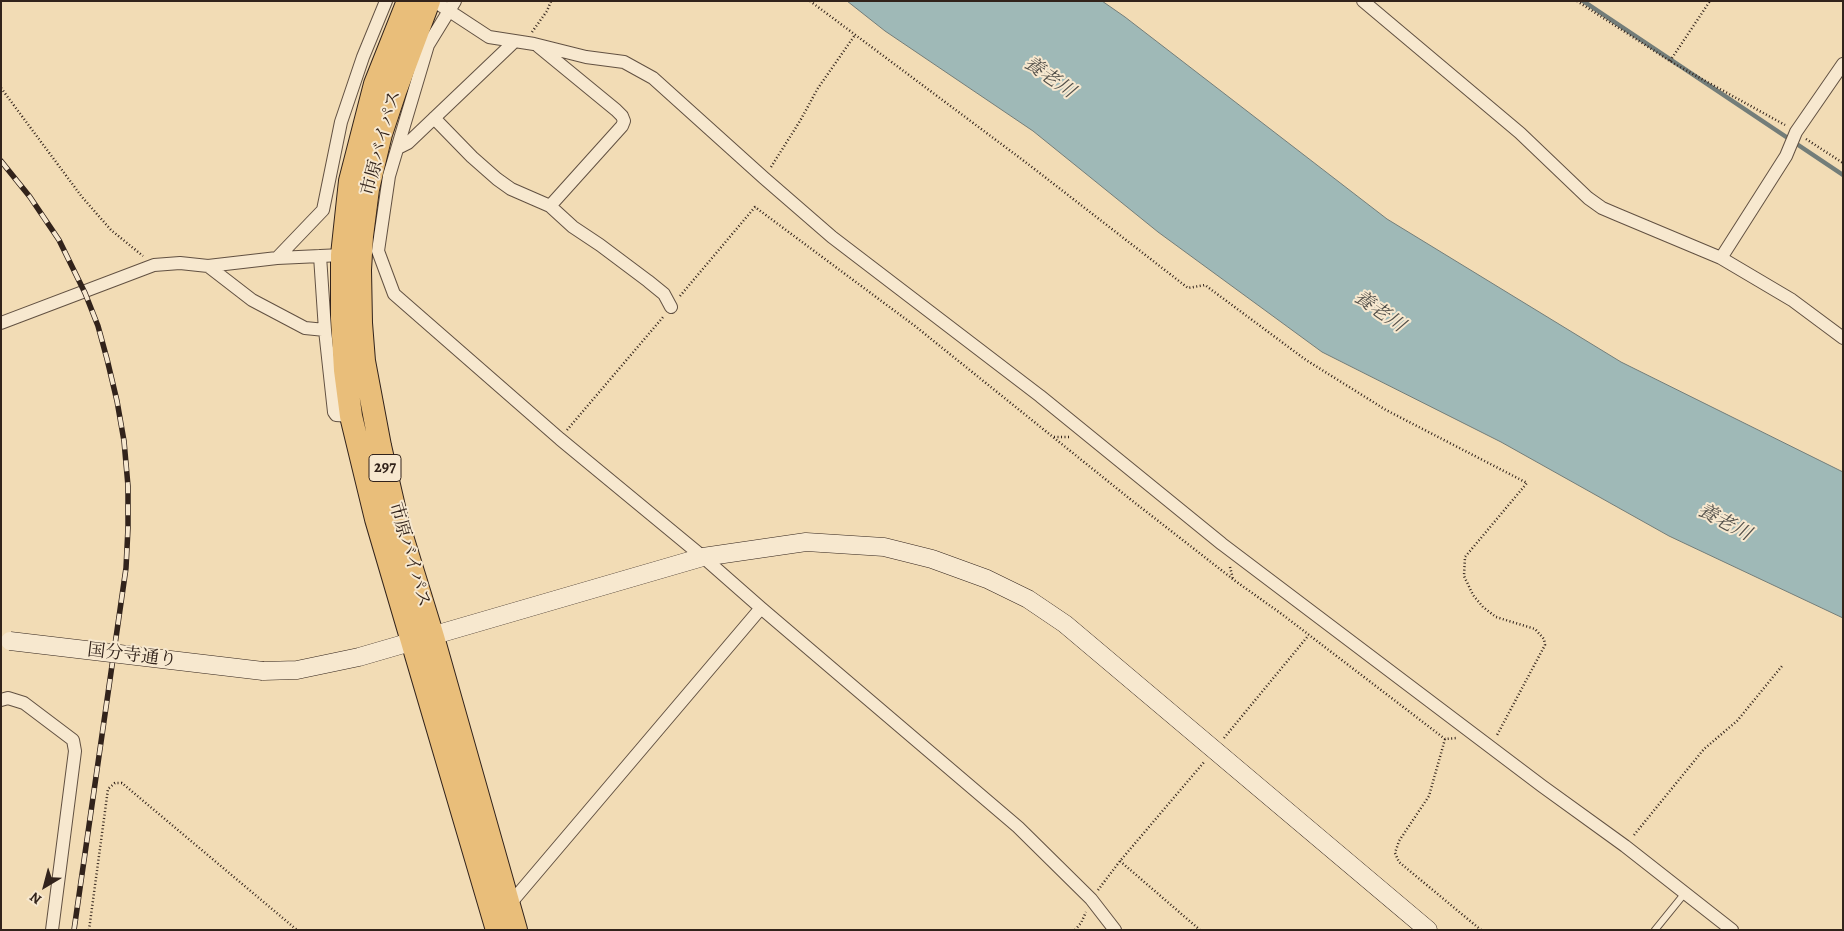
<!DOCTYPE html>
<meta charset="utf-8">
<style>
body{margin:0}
#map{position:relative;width:1844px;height:931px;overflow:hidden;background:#f2dcb5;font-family:Alegreya,serif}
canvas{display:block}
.frame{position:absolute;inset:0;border:2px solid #32231b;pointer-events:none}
.north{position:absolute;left:20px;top:861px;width:50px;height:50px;-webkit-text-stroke:4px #f7e8cf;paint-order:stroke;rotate:217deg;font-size:14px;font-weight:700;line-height:20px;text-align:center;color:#32231b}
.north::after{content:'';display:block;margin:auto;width:18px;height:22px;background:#32231b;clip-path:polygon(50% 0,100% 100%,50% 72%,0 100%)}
</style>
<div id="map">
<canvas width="1844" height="931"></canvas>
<div class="frame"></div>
<div class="north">N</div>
</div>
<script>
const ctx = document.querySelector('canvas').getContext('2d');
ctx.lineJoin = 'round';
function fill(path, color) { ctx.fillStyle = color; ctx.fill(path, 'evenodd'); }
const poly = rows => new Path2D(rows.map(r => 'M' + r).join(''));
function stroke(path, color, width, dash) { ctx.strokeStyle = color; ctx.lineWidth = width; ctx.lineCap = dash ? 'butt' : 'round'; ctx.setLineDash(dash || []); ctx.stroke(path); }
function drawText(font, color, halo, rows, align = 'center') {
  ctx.font = font + ' Alegreya,"Noto Serif JP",serif'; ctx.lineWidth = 4; ctx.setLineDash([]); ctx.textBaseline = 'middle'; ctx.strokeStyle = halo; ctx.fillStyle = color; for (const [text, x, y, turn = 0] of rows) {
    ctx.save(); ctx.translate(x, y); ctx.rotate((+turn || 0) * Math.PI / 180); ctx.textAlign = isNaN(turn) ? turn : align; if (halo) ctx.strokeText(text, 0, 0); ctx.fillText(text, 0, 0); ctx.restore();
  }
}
const water = poly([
 [847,1,1102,1,1125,17,1387,219,1621,362,1843,472,1843,618,1669,536,1501,442,1322,352,1158,232,1033,131,885,31,847,1]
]);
fill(water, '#9fb9b7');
stroke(water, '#737d79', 1);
stroke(poly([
 [1583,1,1843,175]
]), '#737d79', 4.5);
const lane = poly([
 [1655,930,1685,893]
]);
const street = poly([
 [434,1,489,37,534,44,586,57,624,62,653,78,764,178,832,237,1040,396,1222,544,1542,786,1625,846,1732,930],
 [455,1,428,45,389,176,378,251,394,294,560,439,703,557,761,608,1018,827,1091,899,1115,930],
 [1363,1,1520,133,1588,198,1602,208,1616,214,1721,258,1792,300,1843,338],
 [538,46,616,110,622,116,624,121,622,126,550,206],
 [434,118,472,157,497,179,511,189,550,206,573,227,600,245,648,281,664,294,671,307],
 [398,148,408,143,515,41],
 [320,256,325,330,334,412,336,415,351,416],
 [277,258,323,210,341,122,363,57,386,1],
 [1721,258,1786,156,1796,132,1843,64],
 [208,266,252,300,305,328,325,330],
 [1,323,154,265,180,263,208,266,277,258,342,255],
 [1,700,8,698,24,703,73,740,75,751,52,930],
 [509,905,761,608]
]);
const secondary = poly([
 [263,671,297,670,359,657,703,557,806,542,884,547,932,559,987,579,1028,599,1065,624,1428,930]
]);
const highway = poly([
 [408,1,375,84,350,181,342,255,342,318,345,370,351,416,376,519,497,930],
 [429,1,395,92,381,134,368,189,362,236,360,270,361,323,364,361,380,446,397,520,433,637,516,930]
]);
stroke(lane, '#625142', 8);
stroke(street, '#625142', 14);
stroke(secondary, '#32231b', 19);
stroke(highway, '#32231b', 24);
stroke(poly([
 [810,1,1028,164,1188,288,1205,285,1306,360,1386,410,1527,483,1465,557,1464,576,1473,595,1483,607,1496,617,1535,629,1544,639,1545,645,1496,737],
 [1577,1,1673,63,1785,125],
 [532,32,547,11,551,1],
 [1670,61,1710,1],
 [1,88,82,197,111,230,143,256],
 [1806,139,1843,163],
 [771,167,800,121,818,88,855,35],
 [680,296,755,207,915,326,1130,499,1234,580,1283,615,1445,739,1457,738],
 [567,430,664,316],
 [1054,437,1069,437],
 [1230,567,1233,579],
 [1224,738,1308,636],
 [1445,739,1429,796,1399,841,1395,853,1399,862,1481,930],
 [1634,835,1704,749,1737,721,1782,666],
 [1120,861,1200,930],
 [1098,890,1120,861,1205,761],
 [89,930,108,789,115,783,122,783,297,930],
 [1075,930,1081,923,1086,912]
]), '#32231b', 2.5, [1, 2.5]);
stroke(lane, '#f7e8cf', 6);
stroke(street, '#f7e8cf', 12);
stroke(secondary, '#f7e8cf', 18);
stroke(highway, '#e9be7a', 22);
const rail = poly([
 [1,161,30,197,59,240,85,293,98,326,107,359,117,401,124,441,128,486,128,528,126,568,74,930]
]);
stroke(rail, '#32231b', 5.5);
stroke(rail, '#f7e8cf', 4, [11]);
const secondaryBridge = poly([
 [10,641,263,671]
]);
stroke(secondaryBridge, '#32231b', 19, []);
stroke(secondaryBridge, '#f7e8cf', 18);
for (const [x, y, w] of [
 [385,468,32]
]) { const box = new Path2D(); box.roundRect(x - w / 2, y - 13.5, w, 27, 4); ctx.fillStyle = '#f7e8cf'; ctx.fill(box); stroke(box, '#32231b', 1); }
drawText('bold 16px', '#32231b', null, [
 ["297",385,468]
]);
drawText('18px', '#32231b', '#f7e8cf', [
 ["市原バイパス",382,143,-75],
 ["市原バイパス",409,555,74],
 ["国分寺通り",132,656,7]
]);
drawText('italic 19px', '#53504a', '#f7e8cf', [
 ["養老川",1049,78,35],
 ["養老川",1379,312,35],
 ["養老川",1724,523,28]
]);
</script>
